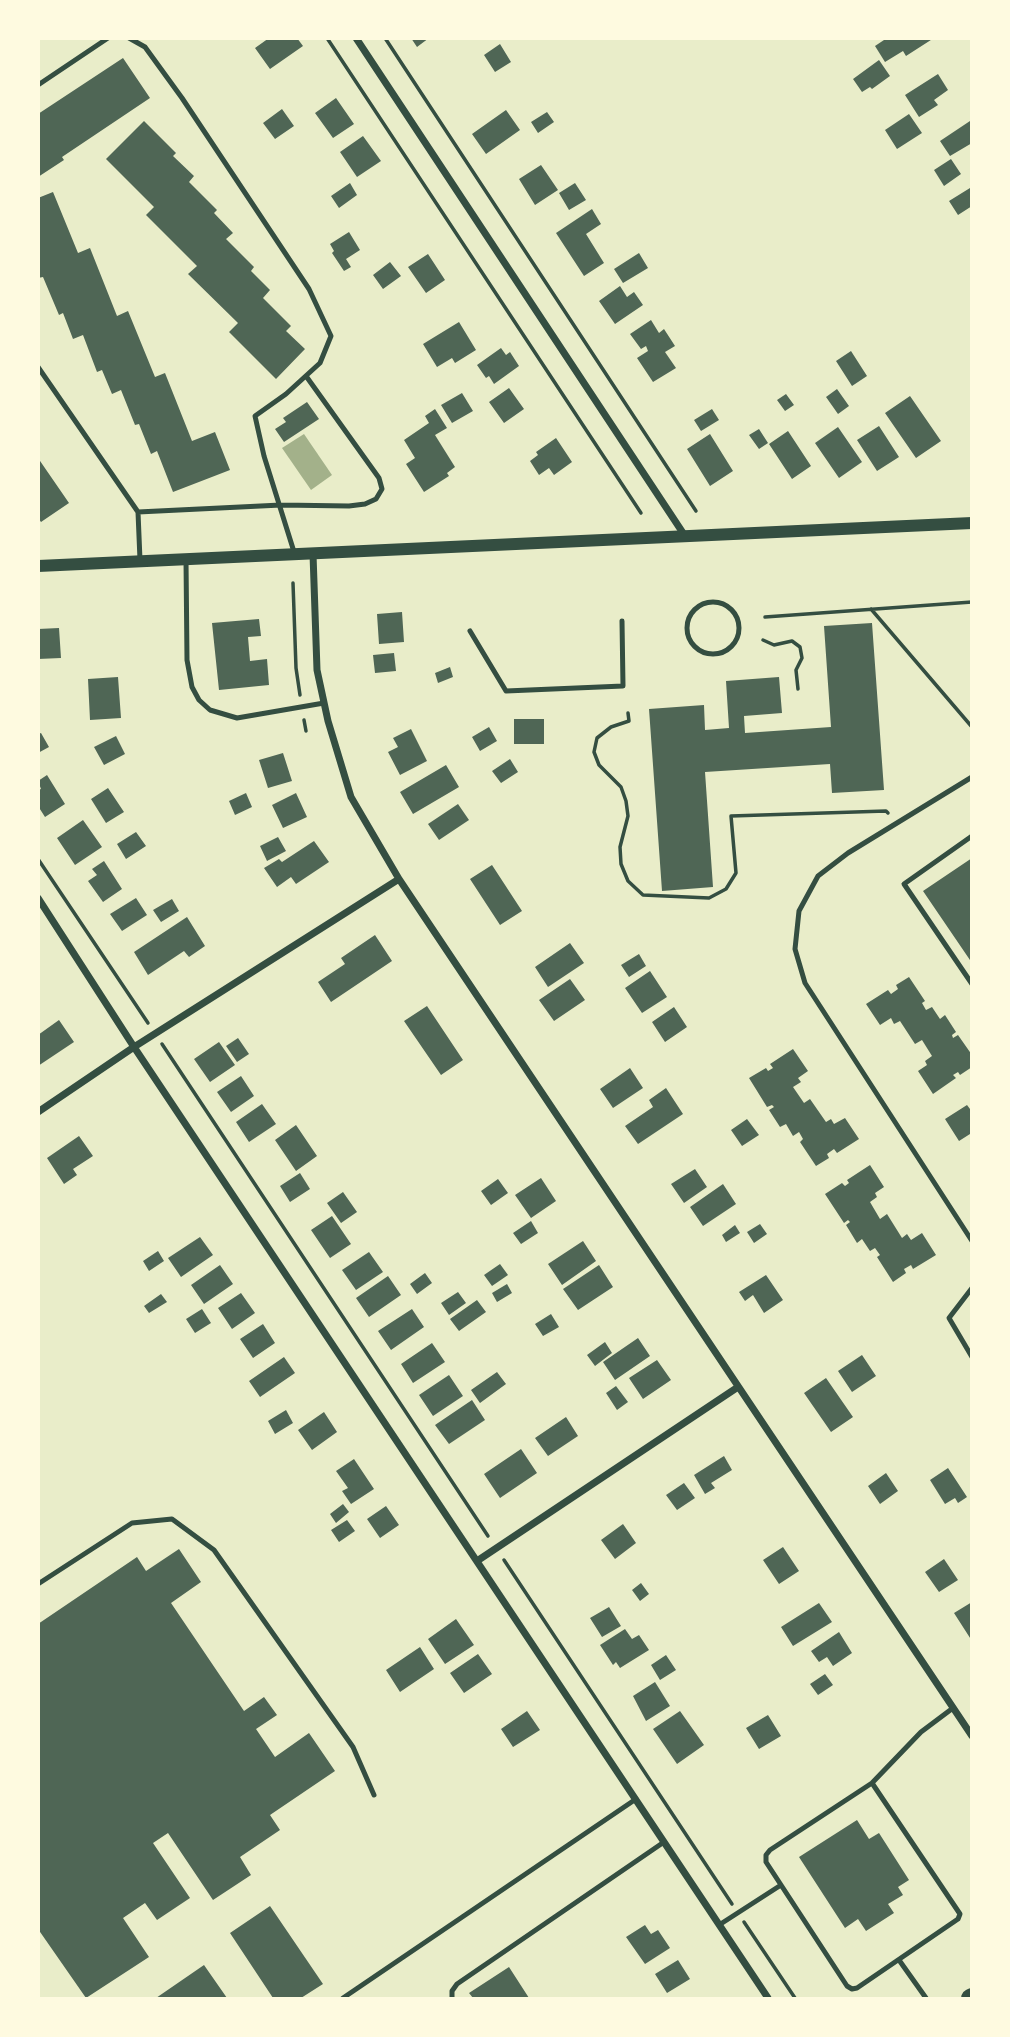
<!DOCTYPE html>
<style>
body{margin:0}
#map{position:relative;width:1010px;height:2037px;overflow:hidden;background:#e9edc9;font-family:"Roboto Serif",serif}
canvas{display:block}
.frame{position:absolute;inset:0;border:40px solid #fefae0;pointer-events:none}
</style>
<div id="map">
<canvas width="1010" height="2037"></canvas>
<div class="frame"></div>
</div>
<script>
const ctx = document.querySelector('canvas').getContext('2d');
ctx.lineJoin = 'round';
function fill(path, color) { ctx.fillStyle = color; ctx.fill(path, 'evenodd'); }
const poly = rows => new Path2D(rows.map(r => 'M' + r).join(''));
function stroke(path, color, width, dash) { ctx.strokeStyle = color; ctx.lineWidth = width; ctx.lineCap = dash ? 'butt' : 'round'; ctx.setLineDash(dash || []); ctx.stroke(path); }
fill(poly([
 [304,434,332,475,311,490,282,448]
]), '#a3b18a');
fill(poly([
 [269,38,297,38,303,46,270,69,255,48],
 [411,38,429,38,417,47],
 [887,38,934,38,906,56,903,51,885,62,875,46],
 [500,44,511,62,495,72,484,55],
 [123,58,150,98,62,157,64,160,38,177,38,114],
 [879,60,890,76,872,89,870,87,862,92,853,79],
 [938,74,948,90,934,100,938,105,919,117,905,95],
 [336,98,354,124,333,138,315,113],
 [282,109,294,126,275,139,263,123],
 [506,110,520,130,486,154,472,134],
 [547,112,554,122,538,133,531,122],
 [909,114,922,133,897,149,885,130],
 [144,121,176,153,173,156,194,176,189,182,217,210,214,213,233,233,226,239,254,267,251,271,270,290,263,298,291,326,286,331,305,349,276,379,229,332,238,323,188,274,197,266,146,215,154,207,106,159],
 [970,121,972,143,950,156,940,141],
 [363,136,381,161,357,177,340,152],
 [951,159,961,174,944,186,934,170],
 [541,165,558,190,535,205,519,179],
 [350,183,357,195,339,208,331,196],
 [575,183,586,200,569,210,559,193],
 [970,188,972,206,958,215,949,201],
 [53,192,78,253,90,248,117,316,128,311,155,377,165,373,192,441,215,432,230,470,173,492,157,451,151,454,139,424,135,425,121,390,112,394,102,370,97,372,83,335,73,339,63,313,59,315,43,277,38,278,38,198],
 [592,209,601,224,586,234,604,263,584,276,556,233],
 [349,232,360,250,346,259,351,267,344,271,332,253,334,251,330,244],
 [639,253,648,268,623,283,614,269],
 [428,254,445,280,426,293,408,267],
 [390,262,401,276,383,289,373,275],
 [620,286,627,297,634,292,643,305,615,324,599,301],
 [651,320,659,333,664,329,675,346,665,352,676,368,653,382,637,358,648,351,646,346,641,349,630,334],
 [459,322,476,350,455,363,452,358,437,367,423,344],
 [501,348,506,355,510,352,519,366,494,384,489,376,486,378,477,365],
 [851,351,867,376,852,386,836,361],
 [509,388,524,409,504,423,489,402],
 [837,389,849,406,838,414,826,397],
 [462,393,473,411,452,423,441,405],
 [786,394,794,405,785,411,777,400],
 [910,396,941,441,916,458,885,413],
 [307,402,319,419,284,442,275,429,286,422,283,418],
 [435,409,447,428,435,435,455,467,447,473,449,476,424,492,406,464,415,458,404,440,429,423,425,416],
 [712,409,719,420,701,431,694,420],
 [879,426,899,457,877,471,857,440],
 [838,427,862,462,839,478,815,443],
 [759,429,768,443,759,449,749,435],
 [788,431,811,466,792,479,769,444],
 [710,434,733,471,710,486,687,449],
 [556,438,572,462,554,475,549,468,539,475,530,461,538,455,536,452],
 [38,458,69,503,41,522,38,518],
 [402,612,404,642,379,644,377,614],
 [259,619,261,636,248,637,250,661,267,659,269,685,219,690,212,623],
 [872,623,884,790,832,793,830,764,705,772,713,887,662,891,649,709,704,705,705,730,729,728,726,681,779,677,782,713,744,716,745,733,831,727,824,626],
 [59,628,61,658,38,659,38,629],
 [394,653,396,671,375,673,373,655],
 [450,667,453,677,438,683,435,673],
 [118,677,121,718,90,720,88,679],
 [514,719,544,719,544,744,514,744],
 [489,727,497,741,480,751,472,737],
 [411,729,427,761,400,775,388,752,398,747,393,738],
 [41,733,49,747,38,753,38,734],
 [116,736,125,754,104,765,94,747],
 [283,753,292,781,268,788,259,760],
 [510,759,518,772,501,783,492,771],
 [446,765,459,787,413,814,400,792],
 [47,775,65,804,45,817,38,806,38,790,41,789,38,781],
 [108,788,124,812,106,823,91,799],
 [246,793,252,807,235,815,229,801],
 [296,793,307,817,283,828,272,805],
 [458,804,469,820,439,840,428,824],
 [83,820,102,847,75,865,57,838],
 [136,832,146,846,126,859,117,844],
 [278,837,286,851,267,861,260,846],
 [314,841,329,862,296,884,291,877,277,887,264,868,279,859,282,862],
 [972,858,972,963,923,891],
 [104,861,122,889,103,902,88,881,97,875,92,869],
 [492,865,522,911,500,925,470,879],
 [136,898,147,915,122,931,110,914],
 [172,899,179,911,161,922,153,910],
 [187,917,205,946,189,957,184,951,148,975,134,952],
 [375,935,392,961,331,1002,318,982,345,964,341,958],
 [570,943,584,963,548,987,535,967],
 [639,954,646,966,629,977,621,965],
 [650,971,667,997,642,1013,625,988],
 [909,977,925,1001,922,1003,926,1010,932,1007,940,1019,945,1015,956,1032,952,1035,953,1038,958,1035,972,1055,972,1067,960,1075,958,1072,953,1075,956,1078,933,1094,918,1071,927,1065,925,1061,932,1056,922,1040,915,1044,900,1021,894,1024,891,1018,880,1025,866,1004,888,990,891,994,898,989,896,985],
 [570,979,585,1000,554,1021,539,1000],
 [427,1006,463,1060,441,1075,404,1021],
 [674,1007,687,1027,665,1042,652,1022],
 [59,1020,74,1042,38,1066,38,1035],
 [238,1038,249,1054,237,1062,226,1046],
 [219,1042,235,1065,210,1082,194,1059],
 [793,1049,808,1071,798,1078,801,1082,793,1087,804,1103,810,1099,826,1122,831,1119,834,1124,845,1118,859,1139,837,1153,834,1149,827,1154,829,1158,816,1166,800,1142,803,1139,799,1132,793,1136,786,1124,780,1127,769,1110,774,1107,772,1105,767,1107,749,1078,766,1068,768,1071,773,1068,770,1064],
 [630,1068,643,1088,613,1108,600,1089],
 [241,1076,254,1096,231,1112,217,1092],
 [666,1088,683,1114,638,1144,625,1126,653,1107,649,1100],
 [262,1104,276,1124,249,1142,236,1122],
 [967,1105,970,1109,972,1108,972,1136,970,1134,959,1141,945,1119],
 [747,1119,759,1135,742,1146,731,1130],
 [296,1125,317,1156,296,1171,275,1140],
 [79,1136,93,1156,73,1169,77,1175,64,1184,47,1158],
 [870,1165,884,1187,875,1193,877,1197,870,1202,880,1219,887,1214,902,1238,907,1234,911,1240,922,1233,936,1255,913,1269,911,1265,904,1269,906,1273,893,1282,877,1257,880,1255,875,1248,870,1251,862,1239,857,1243,846,1225,850,1222,848,1220,844,1223,825,1194,842,1183,845,1186,849,1183,847,1180],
 [695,1169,707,1187,684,1203,671,1184],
 [300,1173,310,1189,290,1202,280,1186],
 [541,1178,556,1201,531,1218,515,1195],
 [498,1179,508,1193,491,1205,481,1191],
 [723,1184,736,1204,703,1226,690,1207],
 [343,1192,357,1212,341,1223,327,1203],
 [332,1216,351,1244,330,1258,311,1230],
 [531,1221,538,1233,521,1244,513,1233],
 [760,1224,767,1234,754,1243,747,1232],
 [735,1225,740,1233,726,1242,722,1235],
 [200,1237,213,1255,181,1277,168,1258],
 [583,1241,596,1261,562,1285,548,1264],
 [158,1251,164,1261,149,1271,143,1261],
 [369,1252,383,1272,356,1290,342,1270],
 [500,1264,508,1275,492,1286,484,1275],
 [220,1265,233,1284,204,1304,191,1285],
 [599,1265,613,1287,578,1310,563,1289],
 [425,1273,432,1283,417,1294,410,1284],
 [766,1275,783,1300,764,1313,753,1295,745,1301,739,1292],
 [388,1276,401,1295,369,1317,356,1298],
 [507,1284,512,1293,497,1302,492,1293],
 [458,1292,466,1303,449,1315,441,1303],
 [241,1293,255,1313,232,1329,218,1308],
 [161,1294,167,1302,149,1313,144,1306],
 [477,1300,486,1312,459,1331,450,1319],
 [202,1309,211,1323,195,1333,186,1319],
 [412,1309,424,1327,391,1350,378,1331],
 [551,1314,559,1327,543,1336,535,1324],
 [263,1324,275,1343,253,1358,240,1339],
 [638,1338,650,1356,615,1380,603,1362],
 [605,1342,612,1353,595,1366,587,1355],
 [432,1343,445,1362,413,1383,401,1364],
 [862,1355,876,1376,852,1392,838,1371],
 [284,1357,295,1373,260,1397,249,1381],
 [657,1360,671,1380,643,1399,629,1378],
 [497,1372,506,1384,480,1403,471,1390],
 [449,1375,463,1396,433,1416,419,1395],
 [826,1378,853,1417,831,1432,804,1393],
 [616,1386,628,1402,617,1410,606,1393],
 [472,1400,485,1420,449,1444,435,1425],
 [286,1410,293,1423,275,1434,268,1421],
 [324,1412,337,1432,312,1450,298,1430],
 [566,1417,578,1436,548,1456,535,1438],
 [521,1449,537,1473,500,1498,484,1474],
 [724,1456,732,1470,711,1483,715,1488,705,1494,694,1475],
 [354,1459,374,1489,351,1504,342,1491,348,1488,336,1471],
 [948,1468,967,1497,958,1503,955,1498,945,1504,930,1480],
 [886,1473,898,1491,880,1504,868,1486],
 [684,1483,695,1498,677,1510,666,1495],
 [343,1504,349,1512,336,1523,330,1514],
 [386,1506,399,1525,380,1538,367,1519],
 [347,1520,355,1531,339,1542,331,1530],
 [623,1524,636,1543,615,1559,601,1540],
 [783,1547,799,1571,779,1584,763,1560],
 [179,1549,201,1582,171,1603,244,1711,264,1697,277,1715,256,1729,275,1757,309,1733,335,1771,270,1815,280,1830,240,1857,251,1875,213,1900,168,1833,153,1843,190,1898,157,1920,145,1903,123,1918,149,1957,86,1998,38,1929,38,1624,137,1557,146,1571],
 [944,1559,958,1580,939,1592,925,1572],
 [641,1583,649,1594,640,1601,632,1590],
 [972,1602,972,1641,954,1613],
 [819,1603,832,1622,793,1646,781,1627],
 [609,1607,621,1626,602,1637,590,1618],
 [456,1619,474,1645,445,1664,428,1639],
 [625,1629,632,1639,639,1635,649,1650,620,1668,616,1662,613,1665,600,1645],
 [839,1632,852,1653,833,1666,827,1657,819,1662,811,1651],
 [420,1647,434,1669,400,1692,386,1670],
 [478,1654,492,1674,464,1693,450,1673],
 [666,1655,676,1670,660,1680,651,1665],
 [825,1674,833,1685,818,1695,810,1684],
 [655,1682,670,1706,646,1721,633,1696],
 [527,1711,540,1730,513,1747,501,1729],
 [680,1711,704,1745,677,1764,653,1729],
 [768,1715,781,1736,759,1749,746,1728],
 [857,1820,869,1839,879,1833,909,1880,898,1887,903,1895,888,1904,894,1913,866,1931,858,1919,845,1928,799,1857],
 [270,1906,323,1984,301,1998,273,1998,230,1933],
 [645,1925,651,1934,658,1930,670,1948,645,1964,626,1937],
 [678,1960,690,1979,667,1993,655,1974],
 [204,1965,227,1998,156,1998],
 [509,1967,529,1998,473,1998,469,1993]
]), '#4f6655');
stroke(poly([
 [327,38,641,513],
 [385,38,696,511],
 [971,38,972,39],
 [293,583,296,668,300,695],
 [871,609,972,727],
 [765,617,972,602],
 [763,640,774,645,792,641,800,647,802,658,796,670,798,689],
 [628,713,629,721,611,727,597,738,594,752,599,765,621,787,626,801,628,816,620,847,621,864,628,881,643,895,709,898,726,889,736,873,731,816,886,811,888,813],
 [304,720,306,731],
 [38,859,148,1023],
 [162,1044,488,1536],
 [504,1560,732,1904],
 [744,1922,795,1998]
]), '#344e41', 3.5);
stroke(poly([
 [129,38,145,47,182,98,309,289,331,336,320,363,286,394,255,416,264,456,295,555],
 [38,85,108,38],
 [38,367,138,512,140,560],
 [138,512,281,505,349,506,365,504,376,499,382,489,379,478,306,376],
 [186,560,187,660,192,687,199,700,210,710,237,718,324,703],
 '687 628a26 26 0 1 1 52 0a26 26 0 1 1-52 0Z',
 [470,631,506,691,623,686,622,621],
 [972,777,848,853,818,876,799,911,795,949,805,983,972,1241],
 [972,836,904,884,972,984],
 [972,1288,949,1318,972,1357],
 [38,1584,132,1523,172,1519,214,1550,353,1747,374,1795],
 [872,1783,960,1914,958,1919,857,1988,852,1989,847,1986,766,1862,766,1855,770,1850,872,1783],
 [872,1783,921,1732,953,1708],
 [719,1925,781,1885],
 [899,1960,926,1998],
 [343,1998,636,1799],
 [452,1998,452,1991,457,1984,664,1842]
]), '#344e41', 5);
stroke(poly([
 [356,38,685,536],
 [313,554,317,670,328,721,351,797,399,879,972,1736],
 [38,898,134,1047,768,1998],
 [38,1112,134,1047,399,879],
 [477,1561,738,1387]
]), '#344e41', 7);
stroke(poly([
 [38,566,972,523]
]), '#344e41', 12);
stroke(poly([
 [970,1998,972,1997]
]), '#344e41', 18);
</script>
